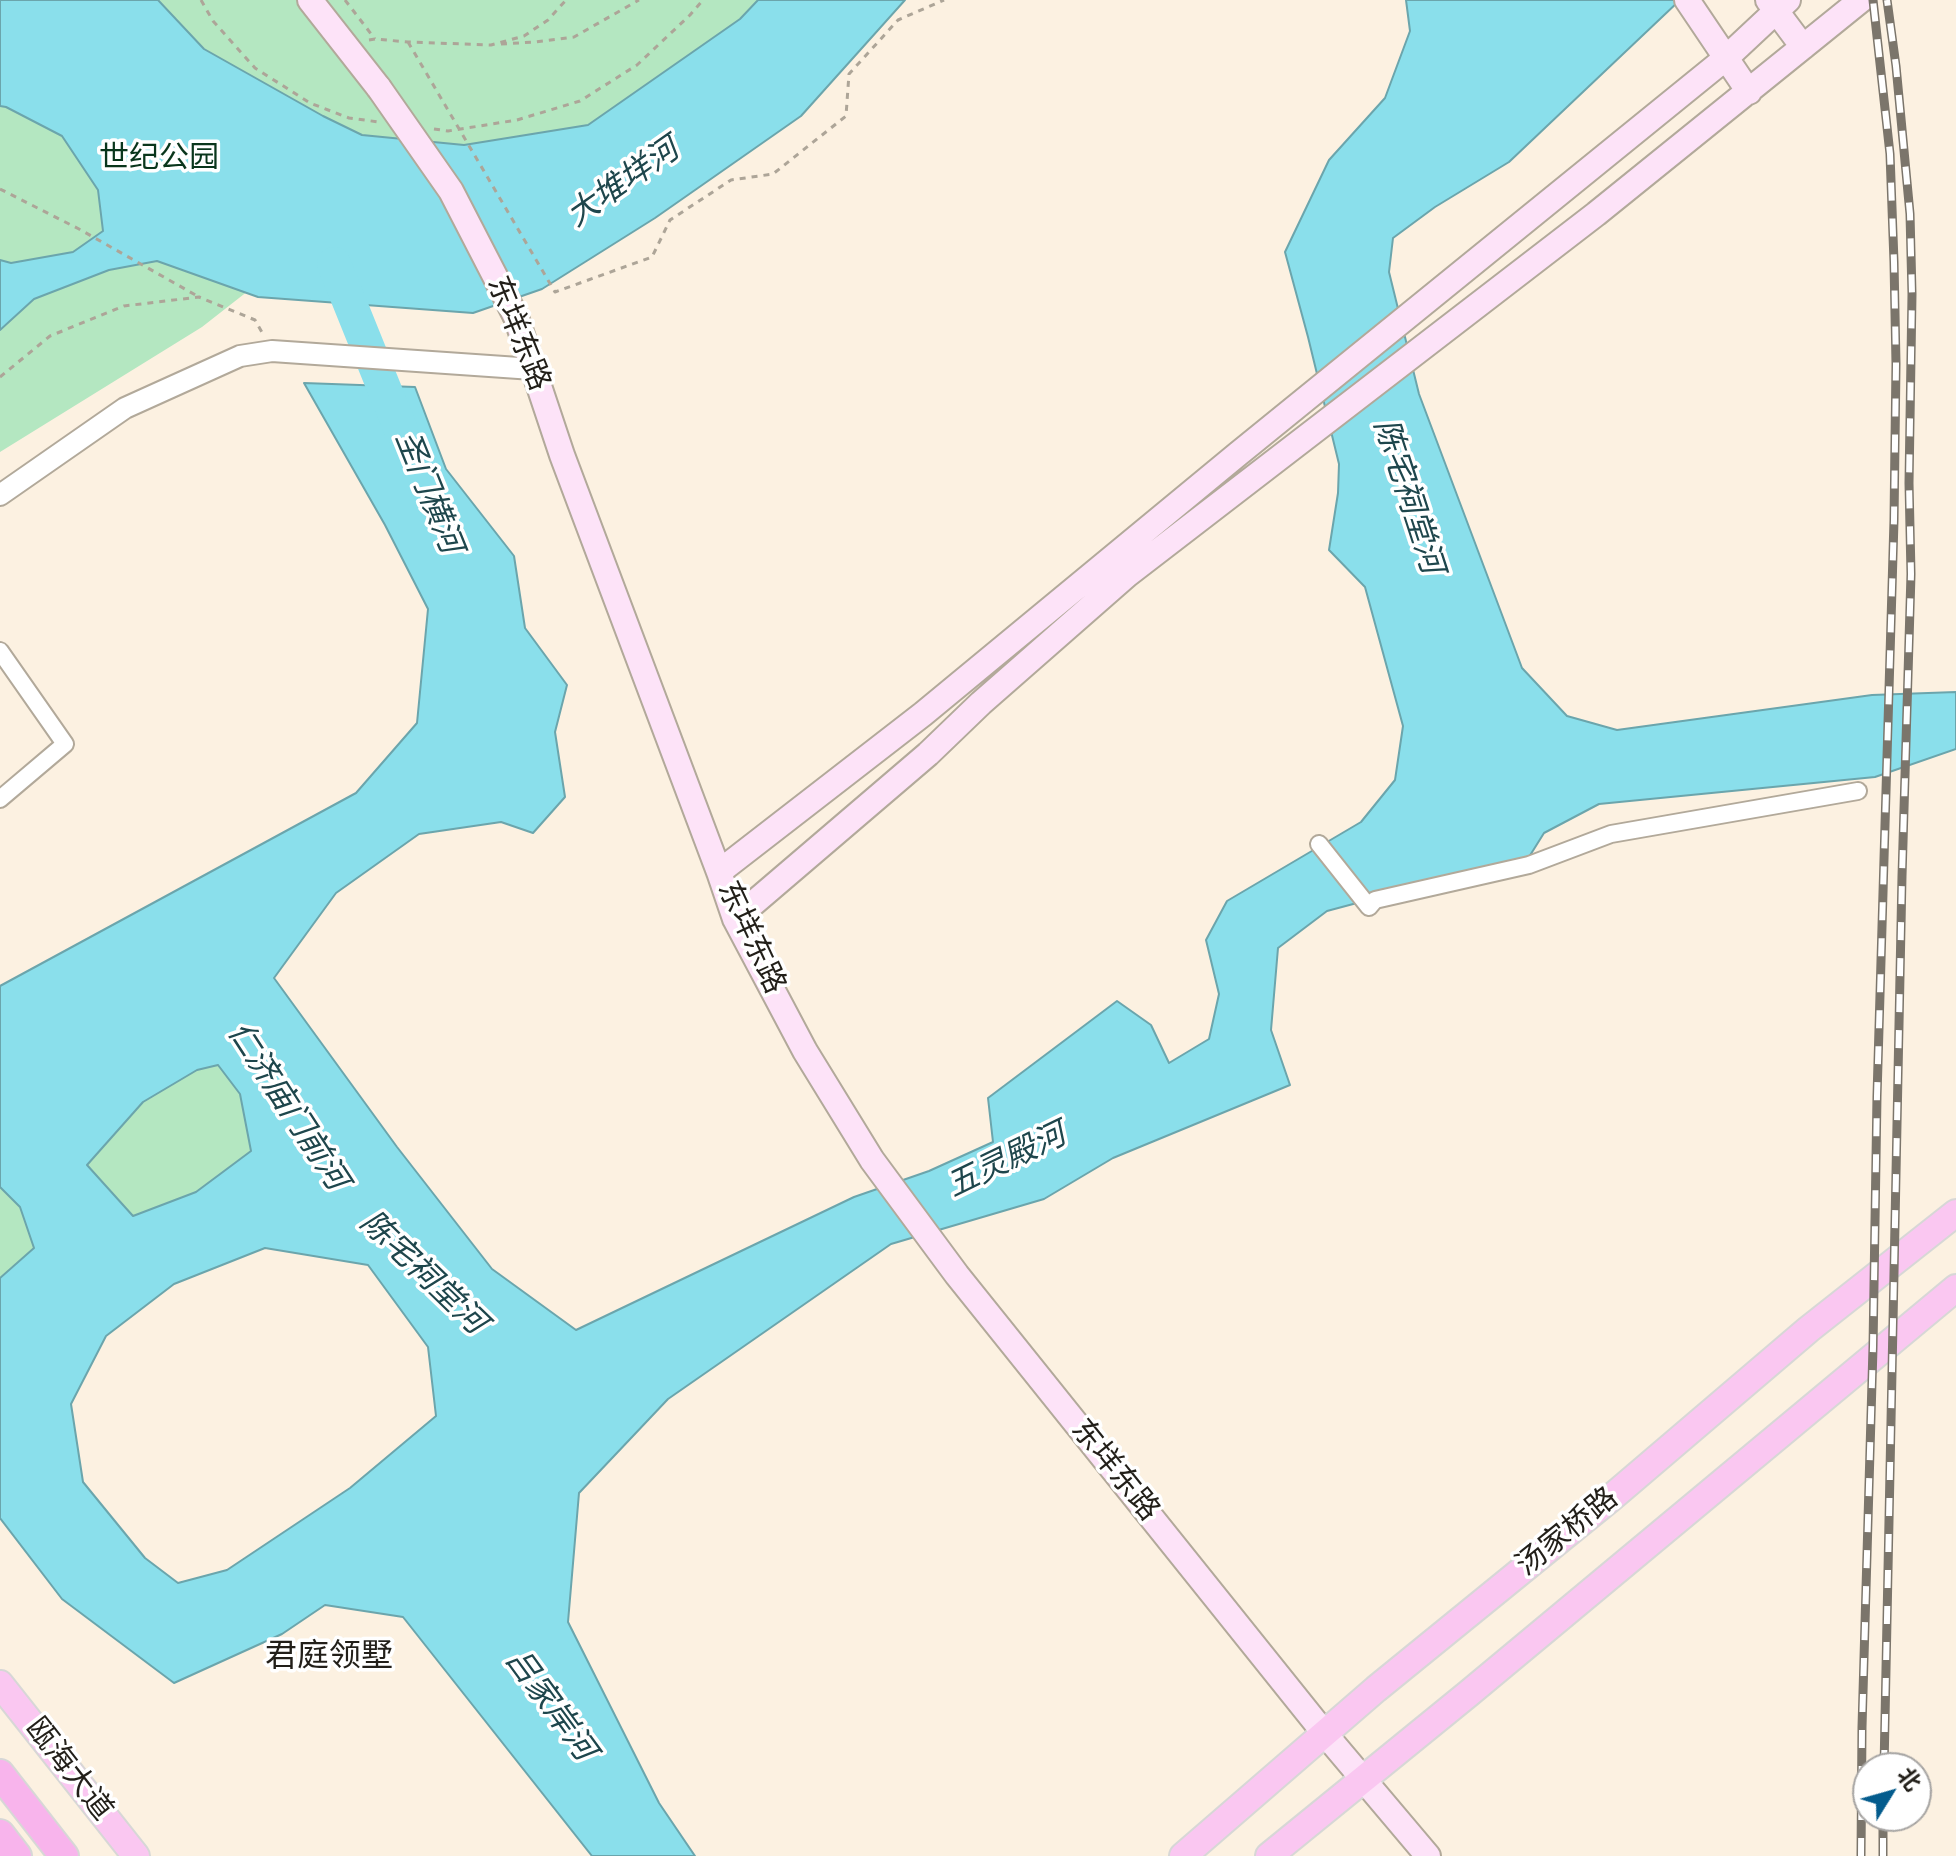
<!DOCTYPE html>
<meta charset="utf-8">
<style>
body{margin:0}
#map{position:relative;width:1956px;height:1856px;overflow:hidden;background:#fcf1e1;font-family:"Titillium Web","Noto Sans SC",sans-serif}
canvas{display:block}
.north{position:absolute;left:1852px;top:1752px;width:80px;height:80px;box-sizing:border-box;background:#fff;border:2px solid #a7a5a3;border-radius:50%;rotate:53deg;font-size:22px;font-weight:700;line-height:32px;text-align:center;color:#221f19}
.north::after{content:'';display:block;margin:auto;width:28px;height:36px;background:#045c8d;clip-path:polygon(50% 0,100% 100%,50% 72%,0 100%)}
</style>
<div id="map">
<canvas width="1956" height="1856"></canvas>
<div class="north">北</div>
</div>
<script>
const ctx = document.querySelector('canvas').getContext('2d');
ctx.lineJoin = 'round';
function fill(path, color) { ctx.fillStyle = color; ctx.fill(path, 'evenodd'); }
const poly = rows => new Path2D(rows.map(r => 'M' + r).join(''));
function stroke(path, color, width, dash) { ctx.strokeStyle = color; ctx.lineWidth = width; ctx.lineCap = dash ? 'butt' : 'round'; ctx.setLineDash(dash || []); ctx.stroke(path); }
function drawText(font, color, halo, rows, align = 'center') {
  ctx.font = font + ' "Titillium Web","Noto Sans SC",sans-serif'; ctx.lineWidth = 7; ctx.setLineDash([]); ctx.textBaseline = 'middle'; ctx.strokeStyle = halo; ctx.fillStyle = color; for (const [text, x, y, turn = 0] of rows) {
    ctx.save(); ctx.translate(x, y); ctx.rotate((+turn || 0) * Math.PI / 180); ctx.textAlign = isNaN(turn) ? turn : align; if (halo) ctx.strokeText(text, 0, 0); ctx.fillText(text, 0, 0); ctx.restore();
  }
}
fill(poly([
 [0,0,863,0,285,262,202,327,0,452],
 [218,1065,240,1094,251,1151,196,1192,133,1216,87,1165,143,1102,197,1070],
 [0,1187,20,1207,34,1248,0,1278]
]), '#b4e7c1');
const water = poly([
 [0,0,158,0,204,49,323,116,362,135,464,145,588,125,740,19,758,0,905,0,801,116,655,218,542,289,473,313,258,297,157,261,109,270,34,299,0,330,0,260,11,263,73,252,103,231,98,190,62,136,6,107,0,106,0,0],
 [1406,0,1680,0,1509,162,1435,207,1393,238,1389,272,1419,394,1522,668,1567,716,1617,730,1872,695,1956,692,1956,749,1875,777,1599,804,1544,833,1529,857,1327,911,1278,948,1271,1030,1290,1085,1113,1158,1044,1199,891,1244,668,1399,579,1493,568,1622,659,1803,695,1856,592,1856,403,1617,325,1605,282,1634,174,1683,62,1599,0,1518,0,1278,34,1248,20,1207,0,1187,0,986,356,793,417,723,428,609,385,525,304,383,415,387,446,469,514,556,525,628,567,685,555,732,565,797,533,833,501,822,419,834,336,893,274,978,397,1147,492,1269,576,1330,854,1197,929,1171,993,1142,988,1098,1117,1001,1151,1025,1169,1063,1209,1039,1219,994,1206,940,1227,901,1361,822,1395,780,1403,726,1365,587,1329,550,1338,493,1339,464,1308,337,1285,252,1329,160,1385,98,1410,31,1406,0],
 [218,1065,240,1094,251,1151,196,1192,133,1216,87,1165,143,1102,197,1070,218,1065],
 [265,1248,368,1265,428,1347,436,1416,350,1488,227,1570,178,1583,145,1558,83,1482,71,1404,106,1336,174,1284,265,1248]
]);
fill(water, '#8adfeb');
stroke(water, '#6ba5ac', 2);
stroke(poly([
 [334,264,401,430]
]), '#8adfeb', 34);
const minor = poly([
 [0,651,65,744,0,799],
 [1319,844,1369,907,1375,900,1529,865,1611,834,1858,791]
]);
const tertiary = poly([
 [0,495,125,408,240,356,272,351,533,369]
]);
const secondary = poly([
 [310,0,379,88],
 [1687,0,1749,92],
 [1768,0,1803,47],
 [516,317,562,455,719,872,735,919,805,1051,872,1160,957,1275,1325,1734,1428,1856],
 [719,872,923,714,1238,454,1726,58,1788,0],
 [735,919,928,754,981,703,1127,575,1596,214,1861,0]
]);
const primary = poly([
 [0,1684,136,1856],
 [1183,1856,1376,1689,1612,1497,1809,1329,1956,1213],
 [1269,1856,1468,1694,1956,1288]
]);
const trunk = poly([
 [0,1774,64,1856],
 [0,1834,17,1856]
]);
stroke(minor, '#b2a99a', 20);
stroke(tertiary, '#b2a99a', 24);
stroke(secondary, '#b2a99a', 28);
stroke(primary, '#d7d7d6', 30);
stroke(trunk, '#d7d7d6', 32);
stroke(poly([
 [201,0,213,21,255,68,310,103,349,118,379,122],
 [345,0,375,39],
 [369,40,375,39,408,42,491,45,524,36,548,20,566,0],
 [408,42,555,292,652,257,670,220,731,180,773,174,846,116,849,74,898,20,944,0],
 [501,44,535,42,574,37,639,0],
 [434,129,448,131,517,120,580,101,637,65,690,15,703,0],
 [0,189,79,229,199,297],
 [0,377,50,336,124,306,199,297,255,320,263,334]
]), '#ada598', 3, [6, 6]);
stroke(minor, '#fff', 16);
stroke(tertiary, '#fff', 20);
stroke(secondary, '#fde3f8', 24);
stroke(primary, '#fac7f1', 26);
stroke(trunk, '#f8b4ec', 28);
const rail = poly([
 [1884,1768,1902,876,1911,574,1909,483,1912,294,1910,214,1896,66,1887,0],
 [1861,1856,1862,1727,1873,1347,1877,1096,1894,520,1896,364,1894,262,1890,154,1873,0],
 [1883,1856,1883,1816]
]);
stroke(rail, '#7b756b', 9);
stroke(rail, '#fff', 6, [18]);
const secondaryBridge = poly([
 [379,88,451,191,516,317]
]);
stroke(secondaryBridge, '#b2a99a', 28, []);
stroke(secondaryBridge, '#fde3f8', 24);
drawText('30px', '#09361c', '#fff', [
 ["世纪公园",159,160]
]);
drawText('30px', '#221f19', '#fff', [
 ["东垟东路",517,334,68],
 ["东垟东路",750,938,65],
 ["东垟东路",1114,1471,51],
 ["汤家桥路",1568,1533,-39],
 ["瓯海大道",68,1770,52]
]);
drawText('italic 32px', '#1e464c', '#fff', [
 ["大堆垟河",624,184,-35],
 ["圣门横河",427,493,68],
 ["陈宅祠堂河",1407,497,72],
 ["仁济庙门前河",286,1107,57],
 ["五灵殿河",1007,1162,-26],
 ["陈宅祠堂河",422,1274,44],
 ["吕家岸河",549,1706,54]
]);
drawText('32px', '#221f19', '#fff', [
 ["君庭领墅",329,1658]
]);
</script>
